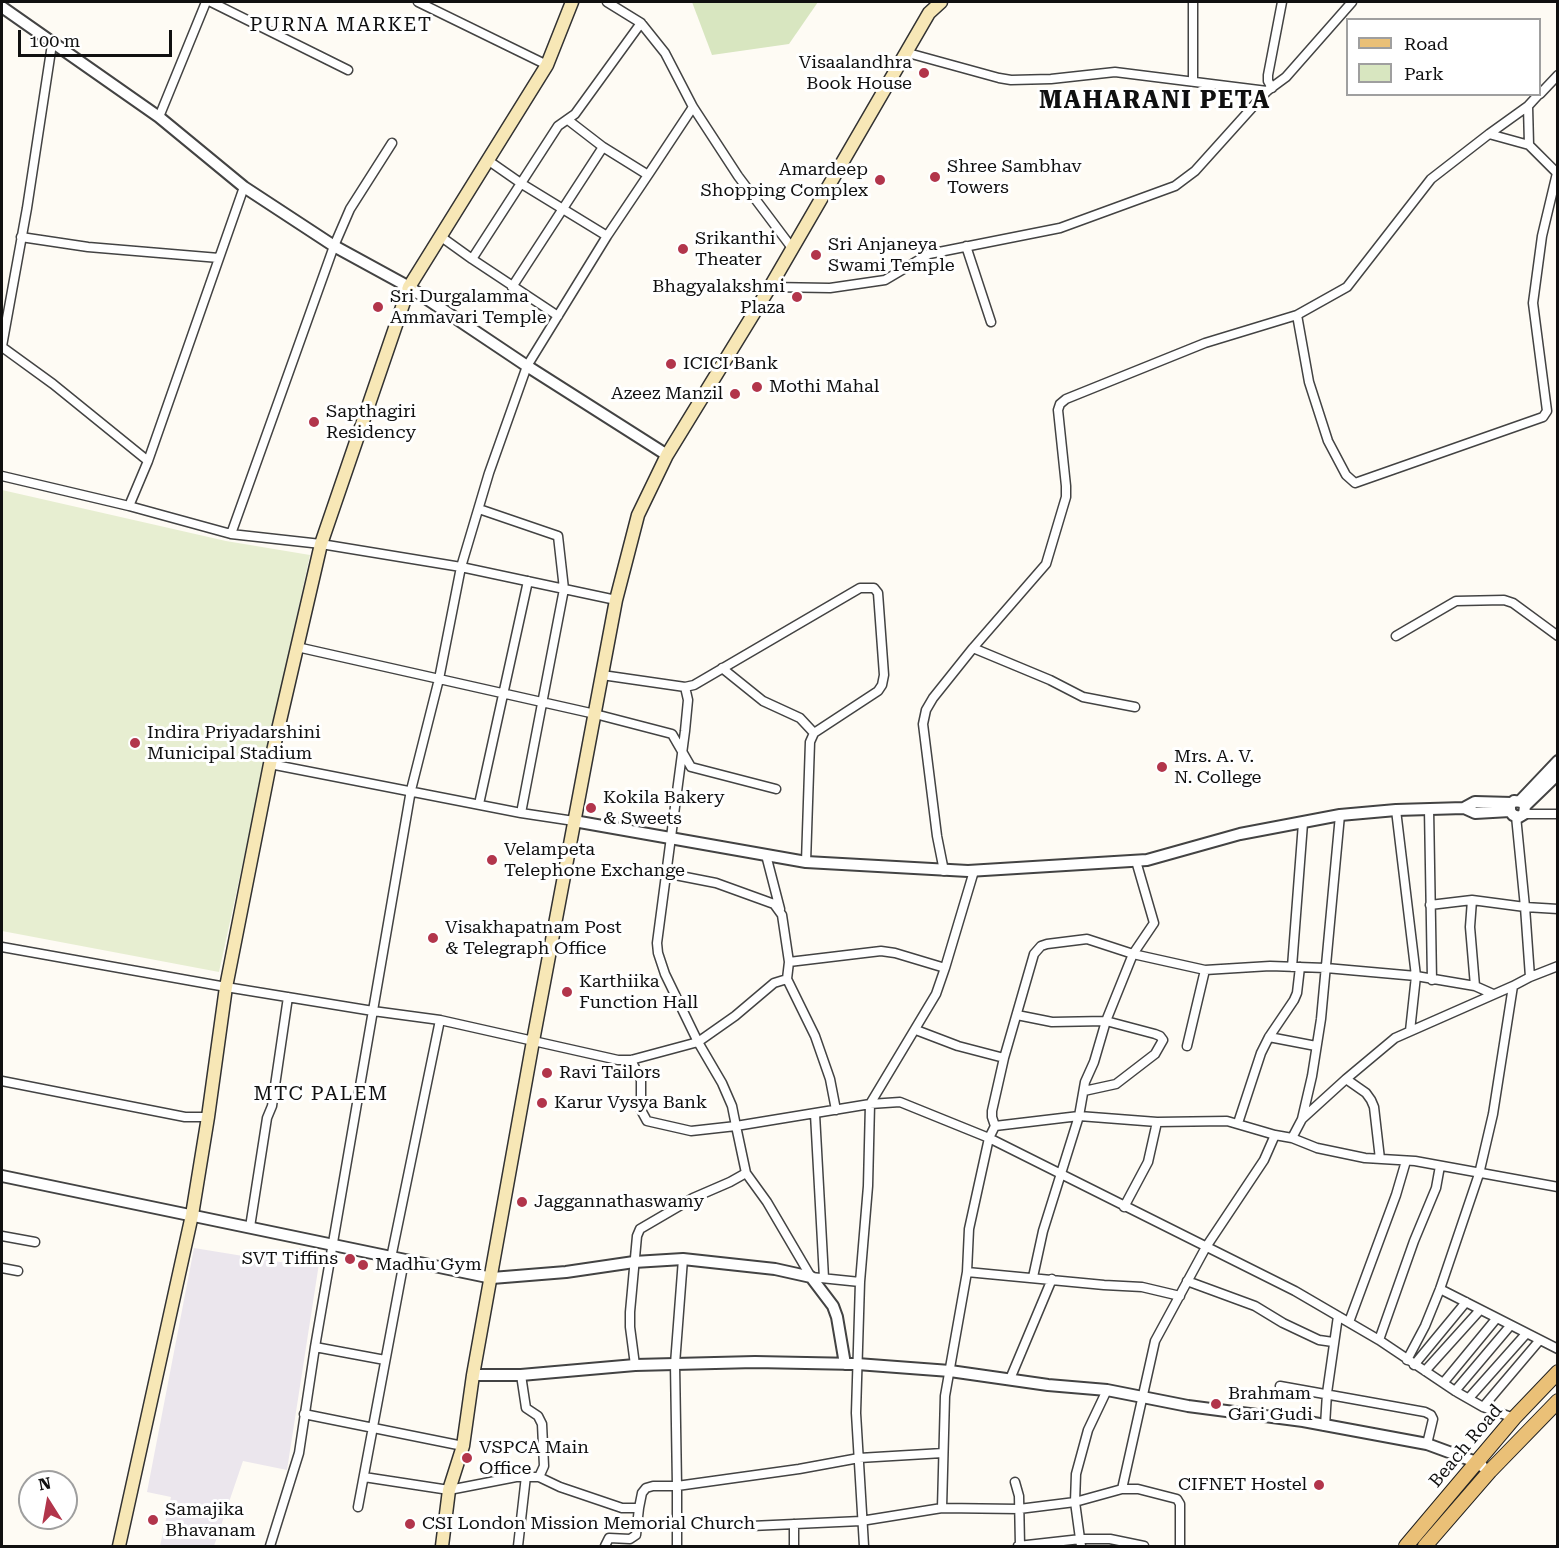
<!DOCTYPE html>
<style>
body{margin:0}
#map{position:relative;width:1559px;height:1548px;overflow:hidden;background:#fefbf4;font-family:"Roboto Serif",serif}
canvas{display:block}
.frame{position:absolute;inset:0;border:3px solid #101010;pointer-events:none}
.legend{position:absolute;left:1346px;top:18px;width:195px;height:78px;box-sizing:border-box;background:#fff;border:2px solid #9f9f9f;margin:0;padding:8px 10px;list-style:none;font-size:18px;color:#101010}
.legend li{display:flex;align-items:center;gap:12px;height:30px}
.legend b{width:30px;border:2px solid #9f9f9f}
.north{position:absolute;left:18px;top:1470px;width:60px;height:60px;box-sizing:border-box;background:#fff;border:2px solid #9f9f9f;border-radius:50%;rotate:349deg;font-size:16px;font-weight:700;line-height:24px;text-align:center;color:#101010}
.north::after{content:'';display:block;margin:auto;width:21px;height:27px;background:#b2354b;clip-path:polygon(50% 0,100% 100%,50% 72%,0 100%)}
.scale{position:absolute;left:18px;top:30px;width:154px;height:27px;box-sizing:border-box;border:3px solid #101010;border-top:0;padding-left:8px;font-size:18px;line-height:21px;white-space:nowrap;color:#101010;-webkit-text-stroke:4px #fff;paint-order:stroke}
</style>
<div id="map">
<canvas width="1559" height="1548"></canvas>
<div class="frame"></div>
<ul class="legend">
<li><b style="height:8px;background:#eac077"></b>Road</li>
<li><b style="height:16px;background:#d8e6c0"></b>Park</li>
</ul>
<div class="north">N</div>
<div class="scale">100 m</div>
</div>
<script>
const ctx = document.querySelector('canvas').getContext('2d');
ctx.lineJoin = 'round';
function fill(path, color) { ctx.fillStyle = color; ctx.fill(path, 'evenodd'); }
const poly = rows => new Path2D(rows.map(r => 'M' + r).join(''));
function stroke(path, color, width, dash) { ctx.strokeStyle = color; ctx.lineWidth = width; ctx.lineCap = dash ? 'butt' : 'round'; ctx.setLineDash(dash || []); ctx.stroke(path); }
function drawText(font, color, halo, rows, align = 'center') {
  ctx.font = font + ' "Roboto Serif",serif'; ctx.lineWidth = 6; ctx.setLineDash([]); ctx.textBaseline = 'middle'; ctx.strokeStyle = halo; ctx.fillStyle = color; for (const [text, x, y, turn = 0] of rows) {
    ctx.save(); ctx.translate(x, y); ctx.rotate((+turn || 0) * Math.PI / 180); ctx.textAlign = isNaN(turn) ? turn : align; if (halo) ctx.strokeText(text, 0, 0); ctx.fillText(text, 0, 0); ctx.restore();
  }
}
fill(poly([
 [194,1248,280,1262,295,1261,299,1248,320,1257,287,1470,243,1461,214,1546,160,1546,171,1497,147,1492]
]), '#ebe6ed');
fill(poly([
 [692,2,818,2,789,44,712,55]
]), '#d8e6c0');
fill(poly([
 [2,490,226,541,310,555,219,972,2,931]
]), '#e7eed1');
const minor = poly([
 [211,2,348,70],
 [418,2,547,65],
 [607,2,641,23,665,53,693,107,738,176,792,248],
 [908,53,999,78,1011,80,1051,79,1115,72,1267,91],
 [1193,81,1193,2],
 [1272,88,1268,81,1268,75,1282,2],
 [1540,94,1558,75],
 [159,117,206,2],
 [568,120,603,147,648,175,693,107],
 [1489,134,1529,145,1557,173,1542,236,1533,303,1547,411,1543,417,1355,483,1346,475,1328,441,1309,382,1297,315,1347,287,1431,179,1489,134,1528,106],
 [1529,145,1528,106,1539,94],
 [489,161,522,184,607,236],
 [440,236,472,259,558,126,575,114,641,23],
 [21,237,88,247,219,258],
 [966,246,991,322],
 [472,259,558,316],
 [512,287,603,147],
 [770,287,830,288,885,280,929,254,1060,228,1175,186,1195,171,1267,91,1286,77,1352,2],
 [2,346,27,208,52,44],
 [2,347,53,384,148,461],
 [2,476,129,506,231,534,321,544,461,567,616,600],
 [129,506,148,461,244,187],
 [479,509,558,536,564,589,521,813],
 [231,534,334,246,350,209,392,143],
 [1396,636,1456,601,1504,600,1513,603,1558,636],
 [297,647,595,714,672,734,691,767,776,789],
 [973,648,1050,680,1083,697,1135,707],
 [722,668,763,701,800,718,814,733],
 [602,675,685,687,694,685,860,588,874,588,878,593,884,675,882,685,878,691,814,733,810,742,806,862],
 [685,687,688,700,685,731,657,943,658,953,665,974,698,1042,735,1016,774,983,787,979,815,1036,830,1079,836,1110],
 [270,764,521,813,574,821],
 [479,804,528,581],
 [1429,809,1432,980],
 [1396,810,1416,976,1410,1031],
 [1524,814,1558,814],
 [766,855,780,909],
 [944,871,937,836,923,724,926,710,933,698,973,648,1046,564,1066,497,1066,486,1058,410,1060,404,1066,399,1205,343,1297,315],
 [665,873,716,883,774,904,782,915,789,962],
 [1430,905,1472,900],
 [2,947,226,987,373,1011,440,1020,618,1060,631,1060,698,1042,722,1083,732,1106,736,1126,870,1104,900,1102,989,1138,995,1126,1079,1116,1157,1122,1227,1121,1275,1135,1264,1160,1206,1247,1155,1341,1122,1489,1075,1502,1019,1509,942,1508,861,1521,751,1526],
 [1292,967,1303,823],
 [945,968,974,871],
 [1530,977,1525,907,1558,909],
 [787,979,789,962,881,951,895,953,945,968,936,994,870,1104,868,1186,860,1282,856,1413,864,1546],
 [1475,986,1470,927,1472,900,1525,907,1516,816],
 [1017,1015,1052,1022,1106,1021,1094,1062,1085,1082,1079,1116,1043,1231,1033,1277],
 [916,1030,958,1046,1004,1058],
 [1269,1037,1316,1046],
 [1187,1046,1205,970],
 [631,1060,641,1080,641,1110,647,1121,691,1131,736,1126,746,1173,730,1182,693,1198,640,1229,637,1236,630,1312,630,1327,635,1365],
 [1346,1079,1366,1093,1371,1100,1374,1107,1380,1159],
 [2,1081,185,1117,208,1117],
 [1084,1091,1116,1084,1155,1054,1163,1040,1160,1036,1155,1034,1106,1021,1133,954,1154,923,1136,861],
 [815,1114,824,1278],
 [1302,1119,1312,1076,1321,1019,1340,815],
 [1238,1123,1261,1053,1269,1037,1294,1000,1297,993,1300,967],
 [995,1126,992,1117,992,1111,1004,1058,1034,954,1041,946,1047,944,1087,939,1133,954,1205,970,1270,966,1326,968,1416,976,1475,986,1493,994],
 [1275,1135,1292,1138,1317,1148,1365,1158,1415,1161,1558,1187],
 [1292,1138,1302,1119,1346,1079,1395,1038,1513,986],
 [746,1173,767,1202,811,1277,860,1282],
 [1124,1207,1148,1162,1157,1122],
 [250,1227,267,1118,272,1106,288,997],
 [2,1236,35,1242],
 [391,1258,440,1020],
 [2,1268,18,1271],
 [967,1272,1104,1285,1142,1287,1180,1296],
 [1187,1281,1255,1306,1283,1323,1319,1340,1333,1342],
 [1440,1289,1558,1349],
 [1349,1322,1396,1195,1406,1161],
 [1379,1340,1414,1241,1436,1188,1440,1166],
 [315,1347,385,1360],
 [1407,1360,1425,1326,1440,1289,1479,1174,1493,1114,1513,986,1530,977,1558,966],
 [1414,1365,1466,1302],
 [1425,1371,1480,1310],
 [521,1375,526,1408,538,1416,542,1424,544,1466,539,1477],
 [1010,1379,1052,1279],
 [1444,1382,1496,1319],
 [1280,1386,1425,1412,1431,1415,1433,1419,1427,1444],
 [1455,1391,1510,1326],
 [1469,1398,1525,1335],
 [1483,1407,1539,1341],
 [304,1414,463,1446],
 [1325,1426,1327,1393,1338,1316],
 [364,1477,449,1490,516,1477,539,1477,560,1487,622,1508,639,1508,642,1493,646,1488,653,1486,677,1486,675,1364,683,1259],
 [1015,1482,1019,1496,1020,1546],
 [1122,1489,1138,1489,1177,1499,1180,1504,1180,1546],
 [358,1507,404,1261],
 [942,1508,945,1396,967,1272,969,1229,989,1138,1295,1291,1379,1340,1455,1391,1483,1407,1514,1418],
 [794,1524,794,1546],
 [270,1546,299,1453,315,1347,411,790,439,679,461,567,489,473,527,366,607,236,648,175],
 [518,1546,526,1476],
 [605,1546,609,1538,630,1539,636,1535,639,1508],
 [677,1546,677,1486,799,1469,859,1458,943,1453],
 [1018,1546,1081,1539,1110,1539,1144,1546],
 [1081,1546,1075,1502,1076,1474,1088,1430,1107,1390]
]);
const tertiary = poly([
 [2,7,159,117,244,187,334,246,409,287,527,366,667,455],
 [1520,801,1558,761],
 [1525,806,1558,774],
 [1464,808,1475,802,1512,803],
 [574,821,806,862,968,871,1147,860,1240,834,1340,815,1396,810,1464,808,1475,813,1510,811,1513,815,1519,817,1524,814,1525,806,1522,802,1514,801,1510,805,1510,811],
 [2,1176,492,1278,566,1272,634,1262,683,1259,775,1269,811,1277,833,1306,837,1317,845,1364],
 [473,1375,521,1375,635,1365,755,1362,857,1364,950,1371,1048,1385,1107,1390,1188,1406,1303,1421,1427,1444,1476,1462,1482,1466]
]);
const secondary = poly([
 [119,1546,192,1215,208,1117,226,987,270,764,321,544,409,287,547,65,572,2],
 [442,1546,449,1490,463,1446,473,1375,533,1041,616,600,638,515,667,455,770,287,929,13,941,2]
]);
const primary = poly([
 [1406,1546,1514,1418,1558,1372],
 [1425,1546,1490,1471,1558,1401]
]);
stroke(minor, '#434343', 11);
stroke(tertiary, '#434343', 14);
stroke(secondary, '#323232', 15);
stroke(primary, '#212121', 16);
stroke(minor, '#fff', 8);
stroke(tertiary, '#fff', 10);
stroke(secondary, '#f7e7b6', 12);
stroke(primary, '#eac077', 14);
for (const [x, y, r, color] of [
 [924,73,6,"#b2354b"],
 [935,177,6,"#b2354b"],
 [880,180,6,"#b2354b"],
 [683,249,6,"#b2354b"],
 [816,255,6,"#b2354b"],
 [797,297,6,"#b2354b"],
 [378,307,6,"#b2354b"],
 [671,364,6,"#b2354b"],
 [757,387,6,"#b2354b"],
 [735,394,6,"#b2354b"],
 [314,422,6,"#b2354b"],
 [135,743,6,"#b2354b"],
 [1162,767,6,"#b2354b"],
 [591,808,6,"#b2354b"],
 [492,860,6,"#b2354b"],
 [433,938,6,"#b2354b"],
 [567,992,6,"#b2354b"],
 [547,1073,6,"#b2354b"],
 [542,1103,6,"#b2354b"],
 [522,1202,6,"#b2354b"],
 [350,1259,6,"#b2354b"],
 [363,1265,6,"#b2354b"],
 [1216,1404,6,"#b2354b"],
 [467,1458,6,"#b2354b"],
 [1319,1485,6,"#b2354b"],
 [153,1520,6,"#b2354b"],
 [410,1524,6,"#b2354b"]
]) { const dot = new Path2D(); dot.arc(x, y, r, 0, 2 * Math.PI); ctx.fillStyle = color; ctx.fill(dot); stroke(dot, '#fff', 2); }
drawText('18px', '#101010', '#fff', [
 ["Visaalandhra",912,63,"right"],
 ["Book House",912,84,"right"],
 ["Shree Sambhav",947,167],
 ["Towers",947,188],
 ["Amardeep",868,170,"right"],
 ["Shopping Complex",868,191,"right"],
 ["Srikanthi",695,239],
 ["Theater",695,260],
 ["Sri Anjaneya",828,245],
 ["Swami Temple",828,266],
 ["Bhagyalakshmi",785,287,"right"],
 ["Plaza",785,308,"right"],
 ["Sri Durgalamma",390,297],
 ["Ammavari Temple",390,318],
 ["ICICI Bank",683,364],
 ["Mothi Mahal",769,387],
 ["Azeez Manzil",723,394,"right"],
 ["Sapthagiri",326,412],
 ["Residency",326,433],
 ["Indira Priyadarshini",147,733],
 ["Municipal Stadium",147,754],
 ["Mrs. A. V.",1174,757],
 ["N. College",1174,778],
 ["Kokila Bakery",603,798],
 ["& Sweets",603,819],
 ["Velampeta",504,850],
 ["Telephone Exchange",504,871],
 ["Visakhapatnam Post",445,928],
 ["& Telegraph Office",445,949],
 ["Karthiika",579,982],
 ["Function Hall",579,1003],
 ["Ravi Tailors",559,1073],
 ["Karur Vysya Bank",554,1103],
 ["Jaggannathaswamy",534,1202],
 ["SVT Tiffins",338,1259,"right"],
 ["Madhu Gym",375,1265],
 ["Brahmam",1228,1394],
 ["Gari Gudi",1228,1415],
 ["VSPCA Main",479,1448],
 ["Office",479,1469],
 ["CIFNET Hostel",1307,1485,"right"],
 ["Samajika",165,1510],
 ["Bhavanam",165,1531],
 ["CSI London Mission Memorial Church",422,1524]
], 'left');
drawText('18px', '#101010', '#fff', [
 ["Beach Road",1466,1446,-50]
]);
ctx.letterSpacing = '1.5px';
drawText('20px', '#101010', '#fff', [
 ["PURNA MARKET",341,25],
 ["MTC PALEM",321,1094]
]);
ctx.letterSpacing = '0px';
ctx.letterSpacing = '1.5px';
drawText('bold 24px', '#101010', '#fff', [
 ["MAHARANI PETA",1155,101]
]);
ctx.letterSpacing = '0px';
</script>
